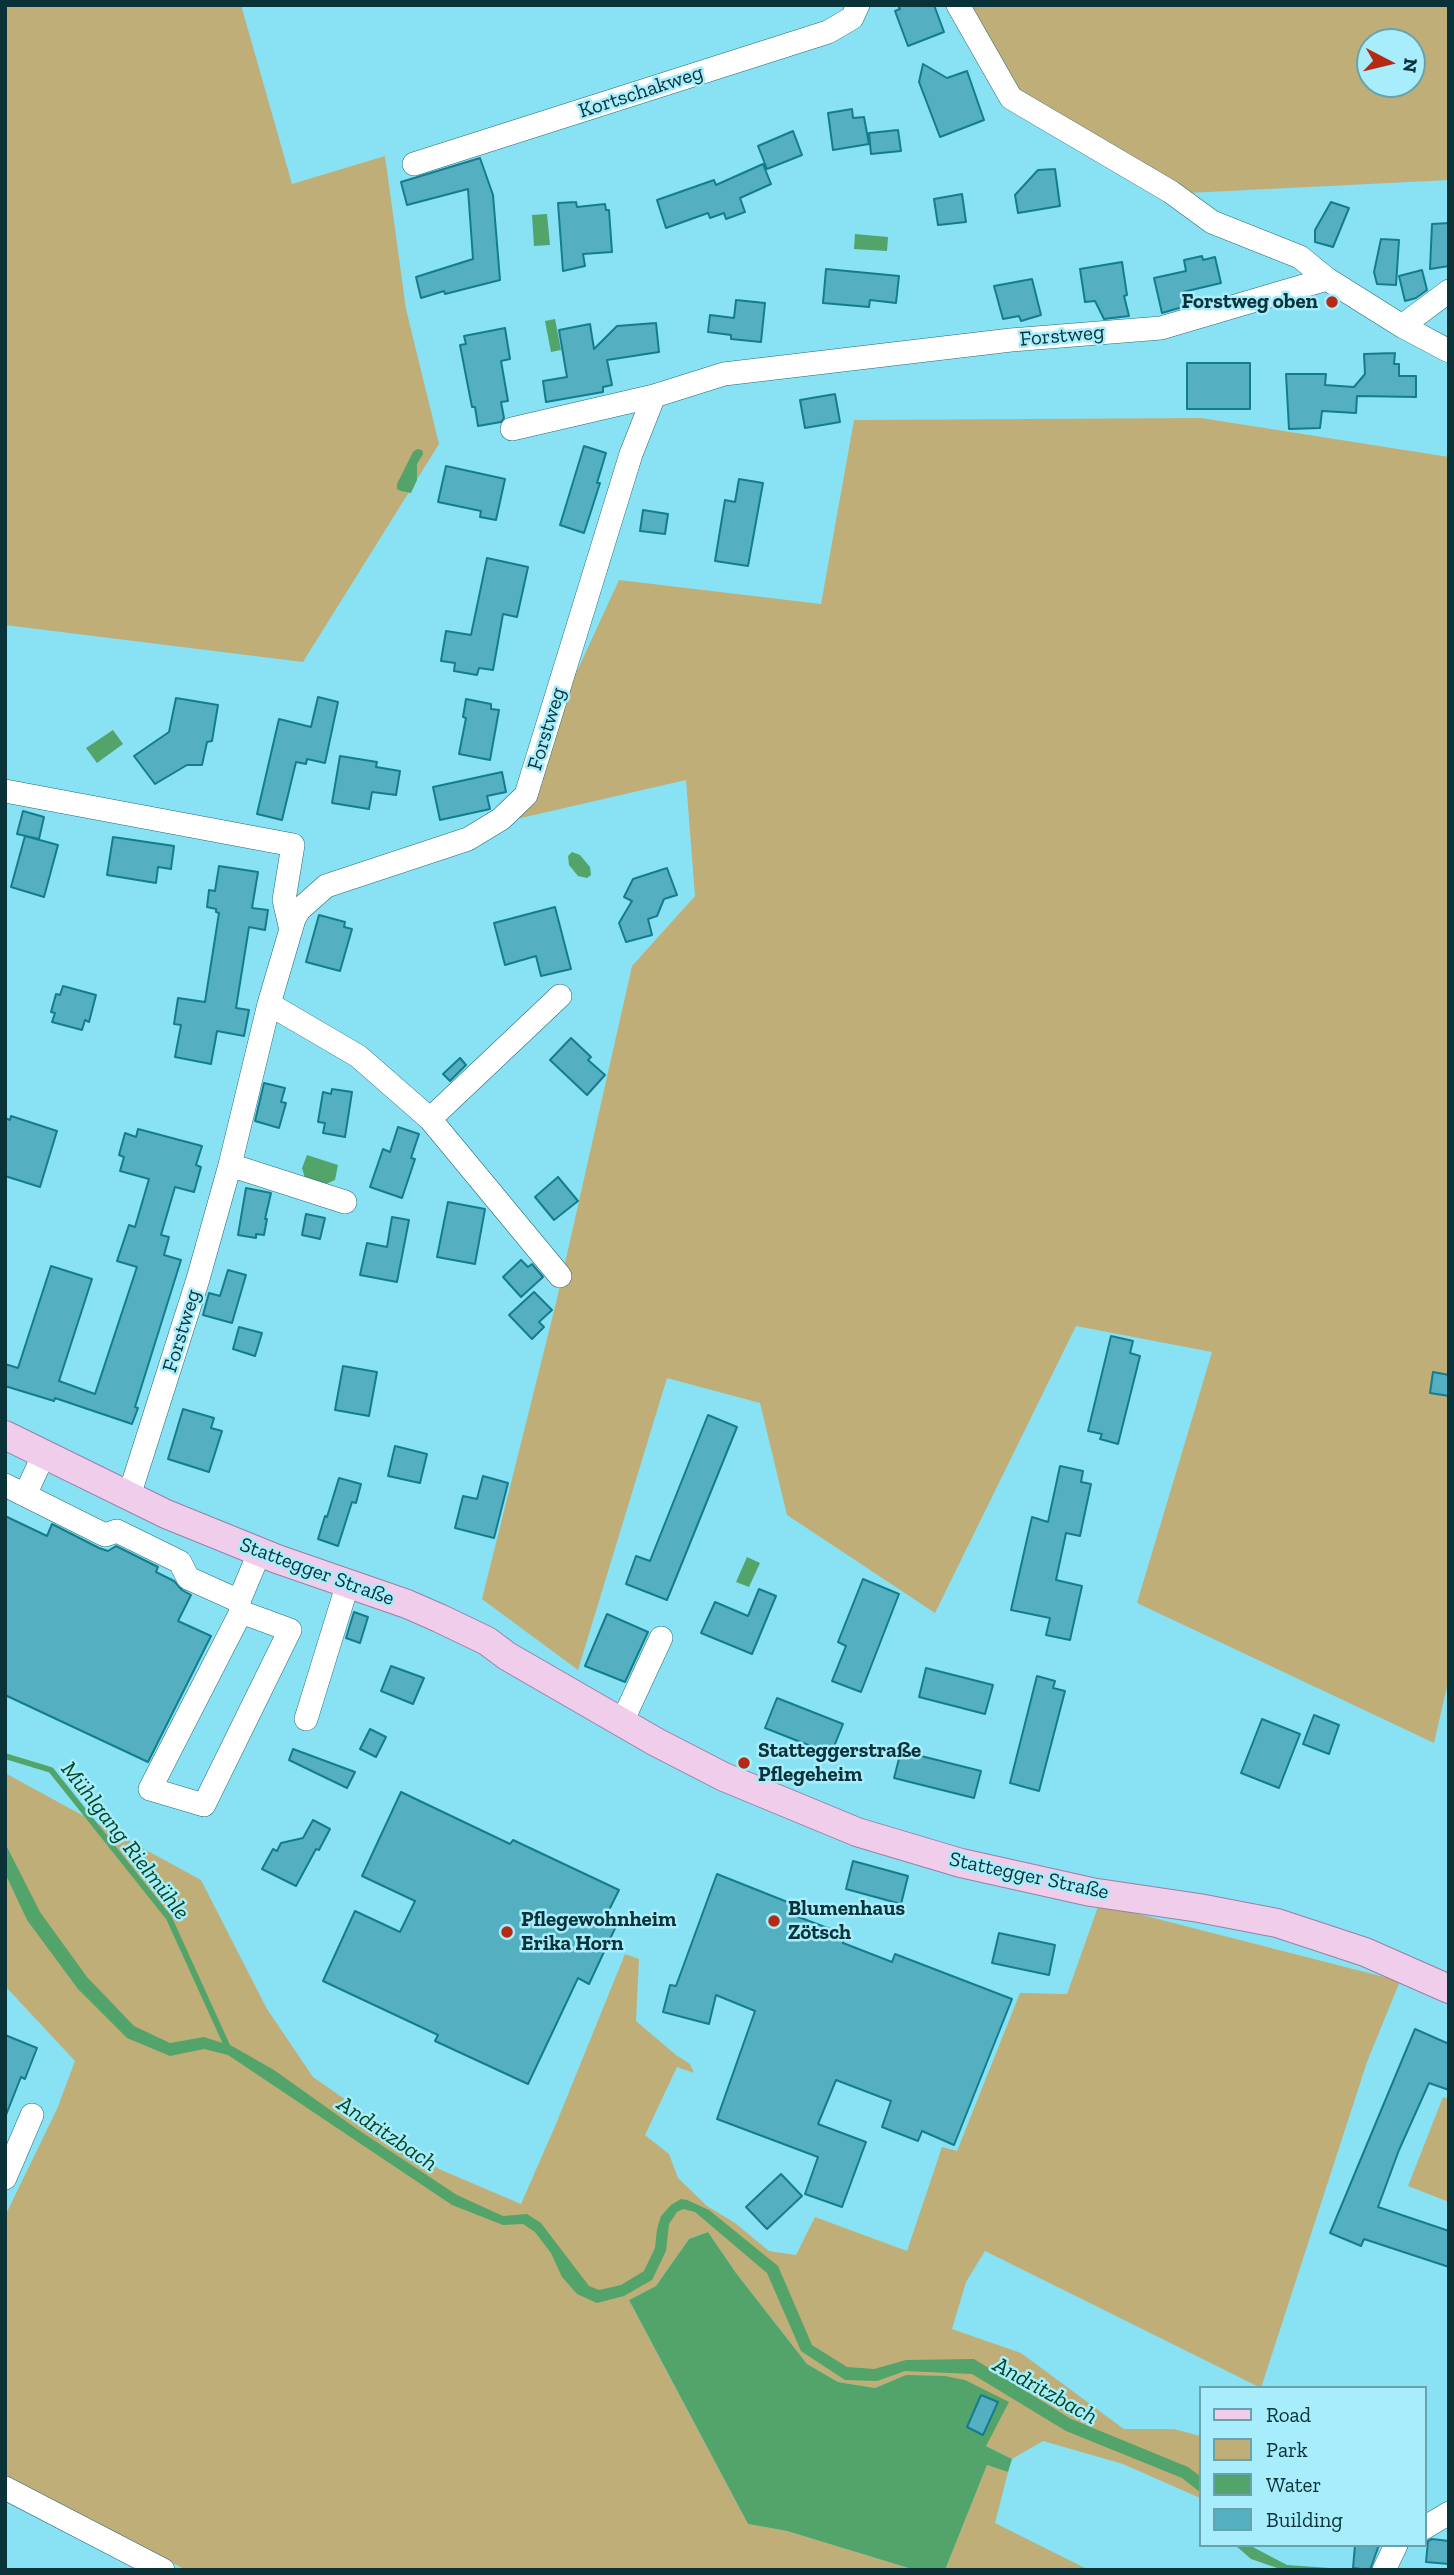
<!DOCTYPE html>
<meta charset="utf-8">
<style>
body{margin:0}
#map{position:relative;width:1454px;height:2575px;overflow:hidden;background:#88e2f4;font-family:"Zilla Slab",serif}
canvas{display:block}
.frame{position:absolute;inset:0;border:7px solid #0a3239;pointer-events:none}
.legend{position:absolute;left:1199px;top:2386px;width:228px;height:161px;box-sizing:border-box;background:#a7edfb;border:2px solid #68a2ad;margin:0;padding:9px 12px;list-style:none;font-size:21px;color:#0a3239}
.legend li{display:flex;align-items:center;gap:14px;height:35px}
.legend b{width:35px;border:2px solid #68a2ad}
.north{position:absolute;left:1356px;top:28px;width:70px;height:70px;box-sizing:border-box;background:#a7edfb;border:2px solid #68a2ad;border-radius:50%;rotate:97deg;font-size:19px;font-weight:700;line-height:28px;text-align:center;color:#0a3239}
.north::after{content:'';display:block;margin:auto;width:24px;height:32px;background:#b62914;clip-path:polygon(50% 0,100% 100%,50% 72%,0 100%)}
</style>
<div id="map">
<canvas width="1454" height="2575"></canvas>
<div class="frame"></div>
<ul class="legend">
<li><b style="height:9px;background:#efcdeb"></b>Road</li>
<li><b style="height:19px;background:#c0ae79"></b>Park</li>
<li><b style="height:19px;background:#52a46a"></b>Water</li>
<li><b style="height:19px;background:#54afc0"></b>Building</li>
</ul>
<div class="north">N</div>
</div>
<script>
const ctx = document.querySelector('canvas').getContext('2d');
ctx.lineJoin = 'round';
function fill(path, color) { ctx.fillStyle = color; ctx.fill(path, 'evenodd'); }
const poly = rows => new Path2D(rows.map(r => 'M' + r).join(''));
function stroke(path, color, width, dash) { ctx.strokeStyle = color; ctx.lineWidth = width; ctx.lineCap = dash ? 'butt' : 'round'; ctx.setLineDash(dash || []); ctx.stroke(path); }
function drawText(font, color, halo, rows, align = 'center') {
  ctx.font = font + ' "Zilla Slab",serif'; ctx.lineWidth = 5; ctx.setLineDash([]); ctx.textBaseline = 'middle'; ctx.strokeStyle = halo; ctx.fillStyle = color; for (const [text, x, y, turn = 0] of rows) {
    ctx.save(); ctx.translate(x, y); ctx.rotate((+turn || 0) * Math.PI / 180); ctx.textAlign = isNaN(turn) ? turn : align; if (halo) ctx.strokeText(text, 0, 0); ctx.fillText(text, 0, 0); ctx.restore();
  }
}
fill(poly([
 [5,5,241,5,292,184,385,156,406,309,439,444,303,662,5,625],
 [972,5,1449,5,1449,180,1188,193,1013,95],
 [1370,42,1412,42,1412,84,1370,84],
 [1201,418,1449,457,1449,1678,1434,1743,1137,1603,1212,1352,1076,1326,935,1613,787,1515,760,1403,667,1378,578,1670,482,1599,556,1303,632,966,695,896,686,780,508,821,619,580,821,604,854,420],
 [5,1773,201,1880,267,2009,313,2077,399,2137,439,2169,521,2204,556,2124,625,1954,639,1959,636,2021,676,2055,690,2064,694,2073,677,2067,645,2135,669,2154,678,2178,707,2206,735,2223,769,2251,796,2255,815,2217,907,2251,942,2147,957,2151,1020,1993,1067,1994,1099,1904,1400,1981,1367,2062,1261,2388,985,2251,966,2282,952,2329,1021,2353,1124,2429,1174,2429,1200,2436,1200,2498,1123,2464,1043,2441,1012,2459,986,2446,907,2375,875,2388,838,2382,807,2364,736,2273,708,2232,689,2239,656,2286,629,2300,748,2524,787,2531,915,2570,186,2570,88,2518,5,2479,5,2216,57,2109,75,2061,5,1986],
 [1443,2097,1449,2099,1449,2202,1408,2186],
 [987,2465,1008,2472,995,2523,1089,2570,945,2570]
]), '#c0ae79');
fill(poly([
 [547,214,550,245,534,246,532,215],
 [855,234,888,237,887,251,854,249],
 [555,319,561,350,551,352,545,321],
 [417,449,422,450,423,454,417,464,417,480,411,493,401,491,397,489,397,484,413,452],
 [113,730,123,744,97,763,86,748],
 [572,852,580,855,590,867,591,875,587,878,578,876,569,865,568,856],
 [307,1155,338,1165,335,1180,326,1184,305,1178,302,1168],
 [747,1557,760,1563,749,1587,736,1582],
 [5,1843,40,1912,87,1977,134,2026,170,2043,204,2037,232,2046,274,2070,357,2129,457,2195,503,2216,527,2214,541,2223,589,2286,599,2290,621,2285,644,2271,655,2248,657,2229,661,2216,671,2205,681,2199,687,2200,709,2210,778,2266,812,2345,847,2367,874,2369,906,2360,974,2359,1071,2419,1188,2467,1200,2476,1200,2492,1182,2478,1066,2431,972,2374,905,2371,877,2381,845,2380,801,2351,767,2273,695,2212,683,2209,677,2212,669,2224,666,2251,652,2280,624,2296,597,2303,577,2294,562,2277,551,2253,535,2232,523,2224,503,2225,452,2205,228,2055,204,2049,170,2056,127,2038,78,1989,27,1920,5,1873],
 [708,2232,736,2273,807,2364,838,2382,875,2388,906,2375,945,2376,965,2380,1009,2402,986,2446,1012,2459,1008,2472,987,2465,945,2570,915,2570,787,2531,748,2524,629,2300,656,2286,689,2239],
 [1235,2545,1249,2545,1287,2565,1358,2570,1283,2570,1251,2559]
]), '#52a46a');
stroke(poly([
 [5,1756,51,1770,169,1918,229,2050]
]), '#52a46a', 6);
const building = poly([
 [898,5,934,5,944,32,908,46,895,11,900,9,898,5],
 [923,64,947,78,967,71,984,120,940,137,919,82,923,64],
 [852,109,853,118,864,117,869,144,833,150,828,113,852,109],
 [898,130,901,151,871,154,869,133,898,130],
 [793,131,802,155,767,169,758,146,793,131],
 [480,158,493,195,500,280,445,294,444,291,421,298,416,277,473,259,468,189,407,205,401,182,480,158],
 [763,164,771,184,740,198,745,212,726,219,724,213,710,218,708,213,666,228,657,200,714,180,716,185,763,164],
 [1055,169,1060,206,1018,213,1015,195,1038,170,1055,169],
 [962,194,966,222,938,225,934,199,962,194],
 [576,202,577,207,605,204,606,210,609,210,612,252,583,254,585,266,563,271,558,203,576,202],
 [1331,202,1349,208,1333,247,1315,242,1315,230,1331,202],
 [1449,223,1449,266,1430,269,1432,224,1449,223],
 [1381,239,1399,240,1396,285,1377,284,1374,272,1381,239],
 [1202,256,1203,260,1215,257,1221,283,1183,292,1186,306,1162,313,1154,278,1186,271,1184,260,1202,256],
 [1122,262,1127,295,1124,296,1129,316,1104,319,1095,301,1085,302,1080,269,1122,262],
 [826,269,899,276,896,303,870,300,869,307,823,303,826,269],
 [1422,270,1427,290,1416,298,1405,301,1399,276,1422,270],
 [1032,279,1041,315,1021,321,1019,316,1003,319,994,286,1032,279],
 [736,300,765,303,761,342,731,339,731,335,708,332,710,315,734,318,736,300],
 [656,323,659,352,607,360,612,385,603,387,603,392,546,402,543,381,567,377,559,330,590,324,594,349,617,326,656,323],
 [505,328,510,359,501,361,508,401,501,402,504,418,501,422,478,426,475,407,472,407,460,345,466,344,464,336,505,328],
 [1395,353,1394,364,1399,364,1399,376,1416,376,1416,397,1357,396,1356,413,1322,411,1320,428,1289,429,1286,374,1326,374,1325,385,1354,387,1365,374,1364,354,1395,353],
 [1187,363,1250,363,1250,409,1187,409,1187,363],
 [835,394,840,422,805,428,800,400,835,394],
 [584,446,606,453,597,483,600,483,584,533,560,525,584,446],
 [446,466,505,479,496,520,480,517,481,511,438,502,446,466],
 [739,479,763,483,748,566,715,561,725,500,735,502,739,479],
 [643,510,668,514,665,534,640,531,643,510],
 [487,558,528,567,517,617,503,614,493,670,479,668,477,675,454,671,455,663,441,661,446,631,471,635,487,558],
 [318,697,338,702,325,763,307,759,306,764,296,762,282,820,257,814,279,719,311,727,318,697],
 [176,698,218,705,212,741,207,742,202,765,187,765,155,784,134,756,169,732,176,698],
 [466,699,491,704,491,709,499,710,490,760,459,754,466,718,463,717,466,699],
 [340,756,377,762,376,767,400,771,396,795,372,792,369,809,332,803,340,756],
 [502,772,506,792,487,796,490,809,440,820,433,787,502,772],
 [23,811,44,817,39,839,17,834,23,811],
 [25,836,58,845,44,897,11,887,25,836],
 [113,837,174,846,171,869,158,867,156,883,107,875,113,837],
 [219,866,258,872,252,908,268,910,265,930,249,927,236,1008,249,1010,244,1036,217,1031,211,1064,175,1057,181,1025,174,1024,178,998,205,1002,219,913,216,912,216,909,207,907,209,890,215,891,219,866],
 [667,868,677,895,664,899,657,916,648,919,652,935,626,942,619,923,632,901,624,897,633,879,667,868],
 [555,907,571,969,541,976,536,956,505,965,494,923,555,907],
 [319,915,345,922,344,927,352,929,340,971,306,962,319,915],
 [63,986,96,995,89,1022,85,1020,82,1030,52,1022,55,1013,51,1012,56,994,60,995,63,986],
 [571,1038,591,1057,588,1060,605,1075,587,1095,550,1060,571,1038],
 [460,1058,466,1065,450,1081,443,1074,460,1058],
 [264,1083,285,1088,281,1102,286,1103,279,1128,255,1121,264,1083],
 [332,1089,352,1092,345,1137,323,1133,325,1123,318,1122,323,1092,331,1094,332,1089],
 [11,1116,57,1131,40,1187,5,1176,5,1118,10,1120,11,1116],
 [398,1127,419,1134,411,1158,415,1159,402,1198,370,1187,383,1149,390,1152,398,1127],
 [138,1129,202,1146,196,1165,201,1167,194,1192,175,1187,161,1235,169,1237,164,1255,181,1260,135,1407,138,1408,132,1424,55,1398,54,1401,5,1386,5,1364,18,1368,51,1266,92,1279,59,1381,95,1394,137,1267,117,1261,129,1225,135,1227,149,1179,120,1171,124,1157,119,1155,125,1133,136,1137,138,1129],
 [558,1177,578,1201,554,1220,535,1197,558,1177],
 [246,1188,271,1193,265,1219,267,1219,264,1235,256,1234,256,1238,238,1235,246,1188],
 [448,1202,485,1209,475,1264,437,1257,448,1202],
 [306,1214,325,1218,320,1239,302,1235,306,1214],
 [392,1217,409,1220,397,1282,360,1275,367,1243,387,1247,392,1217],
 [521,1260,528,1267,532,1264,543,1277,521,1297,503,1277,521,1260],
 [228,1270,246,1275,232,1323,203,1315,209,1293,220,1296,228,1270],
 [534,1292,552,1310,539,1322,544,1327,532,1339,509,1315,534,1292],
 [239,1327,262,1333,255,1356,233,1349,239,1327],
 [1111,1336,1133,1341,1130,1353,1140,1356,1118,1444,1100,1439,1102,1434,1088,1431,1111,1336],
 [343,1366,377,1372,369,1416,335,1410,343,1366],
 [1433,1372,1449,1375,1449,1396,1430,1393,1433,1372],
 [183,1409,214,1418,211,1428,222,1431,209,1472,168,1459,183,1409],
 [708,1415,737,1427,667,1600,626,1584,636,1556,650,1561,708,1415],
 [395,1446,427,1454,420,1483,388,1476,395,1446],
 [1060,1466,1083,1471,1081,1482,1091,1484,1080,1536,1066,1533,1056,1580,1082,1586,1070,1640,1046,1635,1050,1618,1011,1610,1032,1517,1048,1522,1060,1466],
 [483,1476,508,1483,494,1538,455,1528,463,1496,477,1499,483,1476],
 [339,1478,361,1484,356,1503,352,1502,338,1546,318,1539,325,1516,327,1517,339,1478],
 [5,1516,47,1536,52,1524,99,1548,108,1551,116,1546,158,1567,156,1572,174,1581,182,1590,191,1595,178,1621,211,1636,148,1762,5,1695,5,1516],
 [863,1579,899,1594,861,1692,832,1681,846,1646,838,1642,863,1579],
 [759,1589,776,1596,752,1654,701,1633,715,1602,748,1616,759,1589],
 [354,1612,368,1617,360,1643,346,1638,354,1612],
 [607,1614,648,1632,625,1682,585,1666,607,1614],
 [391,1666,424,1678,413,1704,381,1691,391,1666],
 [926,1668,993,1685,985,1714,919,1697,926,1668],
 [1037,1676,1055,1681,1053,1688,1065,1691,1039,1791,1010,1783,1037,1676],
 [777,1698,843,1724,831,1754,765,1728,777,1698],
 [1314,1715,1339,1725,1329,1754,1303,1744,1314,1715],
 [1262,1719,1300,1734,1279,1788,1241,1773,1262,1719],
 [370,1729,386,1737,376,1757,360,1749,370,1729],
 [293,1749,355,1772,347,1788,289,1760,293,1749],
 [901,1751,981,1771,974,1798,894,1778,901,1751],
 [401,1792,510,1844,513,1840,619,1890,605,1918,617,1924,589,1984,578,1978,528,2084,435,2041,438,2035,323,1981,355,1911,400,1932,415,1901,362,1876,401,1792],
 [313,1820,330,1829,319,1850,316,1849,296,1886,262,1869,273,1849,277,1851,281,1843,303,1838,313,1820],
 [853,1861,908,1876,901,1904,846,1889,853,1861],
 [717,1874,800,1907,796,1916,846,1935,843,1943,892,1962,895,1954,1012,1999,954,2145,922,2131,918,2141,882,2127,891,2101,836,2080,818,2124,866,2142,842,2207,805,2194,818,2157,717,2119,755,2011,716,1995,709,2024,663,2012,670,1985,676,1986,717,1874],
 [999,1933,1055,1945,1049,1975,992,1963,999,1933],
 [1415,2029,1449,2044,1449,2090,1429,2083,1399,2150,1378,2207,1449,2231,1449,2267,1364,2239,1361,2246,1330,2233,1415,2029],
 [5,2035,37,2048,25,2079,21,2077,6,2115,5,2035],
 [781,2174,802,2196,767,2229,746,2207,781,2174],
 [981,2395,998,2402,983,2435,967,2427,981,2395],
 [1432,2539,1449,2541,1449,2564,1426,2562,1428,2541,1432,2539],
 [1355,2545,1379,2545,1370,2570,1353,2568,1355,2545]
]);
fill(building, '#54afc0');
stroke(building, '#147d8d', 2);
const minor = poly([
 [958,5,1011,98,1171,192,1212,222,1300,257,1327,279,1402,326,1449,351],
 [414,164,828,32,852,18,858,5],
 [1402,326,1449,291],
 [512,429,654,396],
 [5,791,293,845,284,900,291,930],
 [269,1004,358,1056,430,1119,560,996],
 [430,1119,560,1276],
 [230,1165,345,1202],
 [5,1485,25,1495,44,1454],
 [25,1495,105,1535,117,1531,180,1562,188,1578,239,1601,260,1551],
 [129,1496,198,1279,230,1165,269,1004,294,919,299,910,326,886,468,839,501,819,526,795,631,454,654,396,724,374,1011,340,1161,328,1327,279],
 [239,1601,241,1612,150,1789,204,1805,290,1630,241,1612],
 [306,1719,348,1583],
 [621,1724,661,1638],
 [5,2178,32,2115],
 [5,2488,163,2570],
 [1424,2528,1449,2513],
 [1384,2570,1396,2545]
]);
const major = poly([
 [5,1435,166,1514,277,1559,407,1604,439,1618,487,1641,507,1656,656,1742,724,1777,857,1832,961,1863,1091,1892,1199,1908,1277,1923,1365,1952,1449,1989]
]);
stroke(minor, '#236a77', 24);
stroke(major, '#9881a4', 30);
stroke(minor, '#fff', 23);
stroke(major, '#efcdeb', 28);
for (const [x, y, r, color] of [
 [1332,302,7,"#b62914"],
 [744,1763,7,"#b62914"],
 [774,1921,7,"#b62914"],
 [507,1932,7,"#b62914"]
]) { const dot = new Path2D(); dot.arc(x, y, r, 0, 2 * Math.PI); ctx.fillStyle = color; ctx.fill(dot); stroke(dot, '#a7edfb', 2.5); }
drawText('21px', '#0a3239', '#a7edfb', [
 ["Kortschakweg",641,92,-18],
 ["Forstweg",1062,336,-5],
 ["Forstweg",547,729,-73],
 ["Forstweg",182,1331,-73],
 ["Stattegger Straße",317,1572,20],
 ["Stattegger Straße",1029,1876,12]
]);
drawText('bold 21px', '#0a3239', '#a7edfb', [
 ["Forstweg oben",1318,302,"right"],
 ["Statteggerstraße",758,1751],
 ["Pflegeheim",758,1775],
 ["Blumenhaus",788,1909],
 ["Zötsch",788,1933],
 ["Pflegewohnheim",521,1920],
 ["Erika Horn",521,1944]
], 'left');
drawText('italic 23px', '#044620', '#a7edfb', [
 ["Mühlgang Rielmühle",125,1841,52],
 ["Andritzbach",387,2134,34],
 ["Andritzbach",1045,2391,29]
]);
</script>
